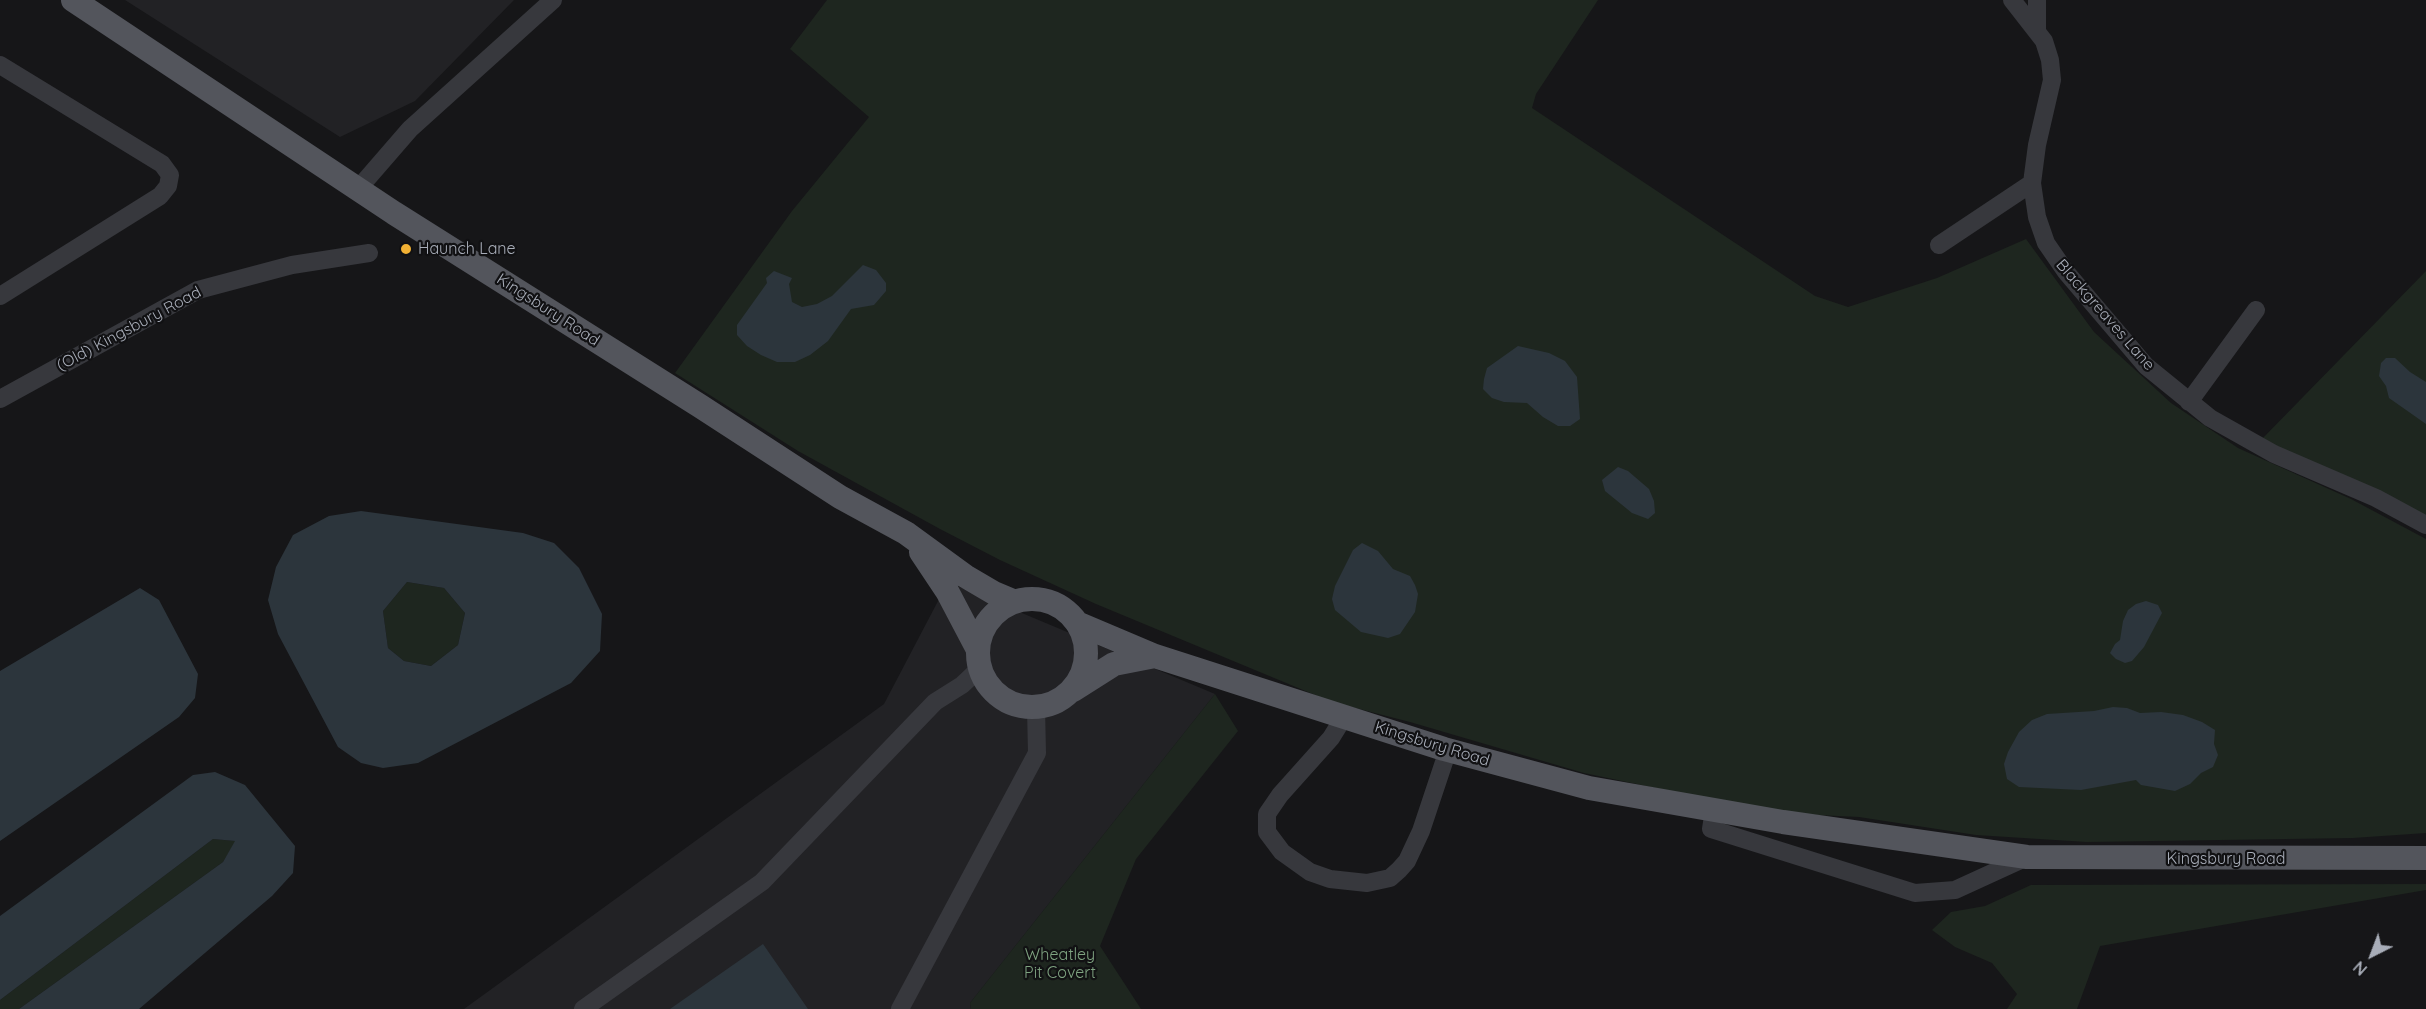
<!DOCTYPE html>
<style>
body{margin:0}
#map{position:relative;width:2426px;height:1009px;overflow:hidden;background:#161618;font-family:Quicksand,sans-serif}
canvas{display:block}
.north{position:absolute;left:2342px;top:925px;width:60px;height:60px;-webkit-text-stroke:4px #111113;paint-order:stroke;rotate:222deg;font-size:16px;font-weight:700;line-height:24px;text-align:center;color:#a8adb8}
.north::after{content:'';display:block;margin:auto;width:21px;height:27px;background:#a8adb8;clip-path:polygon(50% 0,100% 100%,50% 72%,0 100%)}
</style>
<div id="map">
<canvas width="2426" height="1009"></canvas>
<div class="north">N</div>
</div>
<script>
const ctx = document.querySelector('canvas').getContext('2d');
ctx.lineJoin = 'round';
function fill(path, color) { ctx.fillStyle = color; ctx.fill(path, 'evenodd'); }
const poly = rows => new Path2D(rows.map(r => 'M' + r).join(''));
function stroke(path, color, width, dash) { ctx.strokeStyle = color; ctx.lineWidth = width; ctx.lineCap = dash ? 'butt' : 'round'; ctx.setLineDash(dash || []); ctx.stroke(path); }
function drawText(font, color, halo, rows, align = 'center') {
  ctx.font = font + ' Quicksand,sans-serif'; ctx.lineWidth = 4.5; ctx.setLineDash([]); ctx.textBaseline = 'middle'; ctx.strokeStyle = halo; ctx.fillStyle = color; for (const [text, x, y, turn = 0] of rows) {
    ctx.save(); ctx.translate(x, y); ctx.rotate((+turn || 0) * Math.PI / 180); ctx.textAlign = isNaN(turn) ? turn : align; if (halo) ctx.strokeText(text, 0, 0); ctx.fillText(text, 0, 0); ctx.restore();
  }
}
fill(poly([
 [125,0,514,0,415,101,340,137],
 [948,582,1215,694,970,1003,971,1009,464,1009,884,704]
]), '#222225');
fill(poly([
 [827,0,1598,0,1536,94,1532,108,1815,296,1848,307,1937,278,2026,239,2094,332,2171,403,2238,448,2351,499,2426,539,2426,833,2353,838,2087,842,1976,835,1859,817,1775,813,1584,773,1410,722,1332,702,1096,604,1000,560,940,529,798,451,675,373,792,211,869,117,790,49],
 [2426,271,2426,518,2261,440],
 [407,582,444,588,465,613,458,645,431,666,404,661,388,648,383,611],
 [1215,694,1238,731,1136,859,1100,946,1141,1009,971,1009,970,1003],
 [213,839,236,841,223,862,19,1009,0,1009,0,1000],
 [2426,884,2426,890,2100,946,2077,1009,2007,1009,2017,994,1992,963,1955,947,1932,930,1951,912,1985,906,2031,885]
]), '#1e261f');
fill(poly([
 [863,265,876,270,886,283,886,291,874,305,851,309,828,341,810,355,795,362,777,362,761,355,747,346,737,335,737,325,767,283,766,278,774,271,792,278,789,284,792,302,802,307,817,304,832,296],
 [1518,346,1549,353,1565,361,1577,377,1580,419,1570,426,1558,426,1543,417,1527,403,1504,402,1492,398,1483,389,1484,379,1487,368],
 [2386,358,2395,358,2410,372,2426,382,2426,424,2389,398,2386,386,2379,376,2381,363],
 [1618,467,1628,471,1649,489,1654,501,1655,513,1648,519,1632,513,1605,491,1602,480],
 [361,511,523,533,554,543,579,568,602,614,600,651,571,683,418,763,383,768,361,763,338,747,278,634,268,600,276,567,293,535,329,516],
 [407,582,444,588,465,613,458,645,431,666,404,661,388,648,383,611],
 [1362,543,1378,551,1393,569,1410,576,1415,585,1418,594,1415,612,1400,634,1388,638,1361,632,1335,610,1332,599,1335,586,1353,550],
 [140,588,159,600,198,674,195,698,179,717,0,841,0,671],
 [2146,601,2158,605,2162,613,2144,647,2132,661,2125,663,2116,659,2110,653,2115,644,2120,640,2123,621,2128,610,2136,604],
 [2113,707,2127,708,2140,713,2161,712,2183,715,2202,722,2215,730,2214,744,2218,755,2213,767,2201,773,2190,784,2175,791,2141,785,2136,780,2081,790,2019,787,2007,779,2004,764,2008,752,2019,732,2032,720,2047,714,2094,711],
 [215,772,245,785,295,846,293,873,272,896,139,1009,19,1009,223,862,235,841,213,839,0,1000,0,916,193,775],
 [763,944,808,1009,670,1009]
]), '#2c353c');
stroke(poly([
 [2012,0,2044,41,2050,60,2052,80,2037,145,2032,183,2037,217,2046,243,2066,272,2146,366,2210,418,2274,454,2376,498,2426,525],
 [2037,30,2037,0],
 [0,65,162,164,170,175,168,186,160,196,0,296],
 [358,189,410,129,553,0],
 [1939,245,2032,183],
 [0,399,198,290,292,265,369,253],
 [2189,402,2256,310],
 [1344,717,1331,738,1280,795,1267,814,1267,832,1282,852,1310,872,1330,879,1367,883,1390,878,1399,870,1407,861,1421,831,1445,759,1444,749],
 [1714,810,1711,829,1915,893,1955,890,2027,857],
 [583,1009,762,882,935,702,962,685,979,669],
 [900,1009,1037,753,1036,708]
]), '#37383d', 18);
stroke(poly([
 [73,0,394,213,700,406,840,497,906,533,965,576,994,593,1013,601],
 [921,552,947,591,977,648],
 '978 653a54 54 0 1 1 108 0a54 54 0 1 1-108 0Z',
 [1077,623,1155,656,1444,749,1589,788,1783,822,2027,857,2426,858],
 [1073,690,1114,664,1155,656]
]), '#53555c', 24);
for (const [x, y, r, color] of [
 [406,249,6,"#f2b134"]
]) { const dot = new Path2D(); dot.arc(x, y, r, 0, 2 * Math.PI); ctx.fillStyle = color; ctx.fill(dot); stroke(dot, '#111113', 2); }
drawText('16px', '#a8adb8', '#111113', [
 ["Haunch Lane",418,249]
], 'left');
drawText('16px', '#a8adb8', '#111113', [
 ["Kingsbury Road",548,310,33],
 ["Blackgreaves Lane",2105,315,49],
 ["(Old) Kingsbury Road",129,329,-28],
 ["Kingsbury Road",1432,744,17],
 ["Kingsbury Road",2226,859]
]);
drawText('16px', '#7fa381', '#111113', [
 ["Wheatley",1060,955],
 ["Pit Covert",1060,973]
]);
</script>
